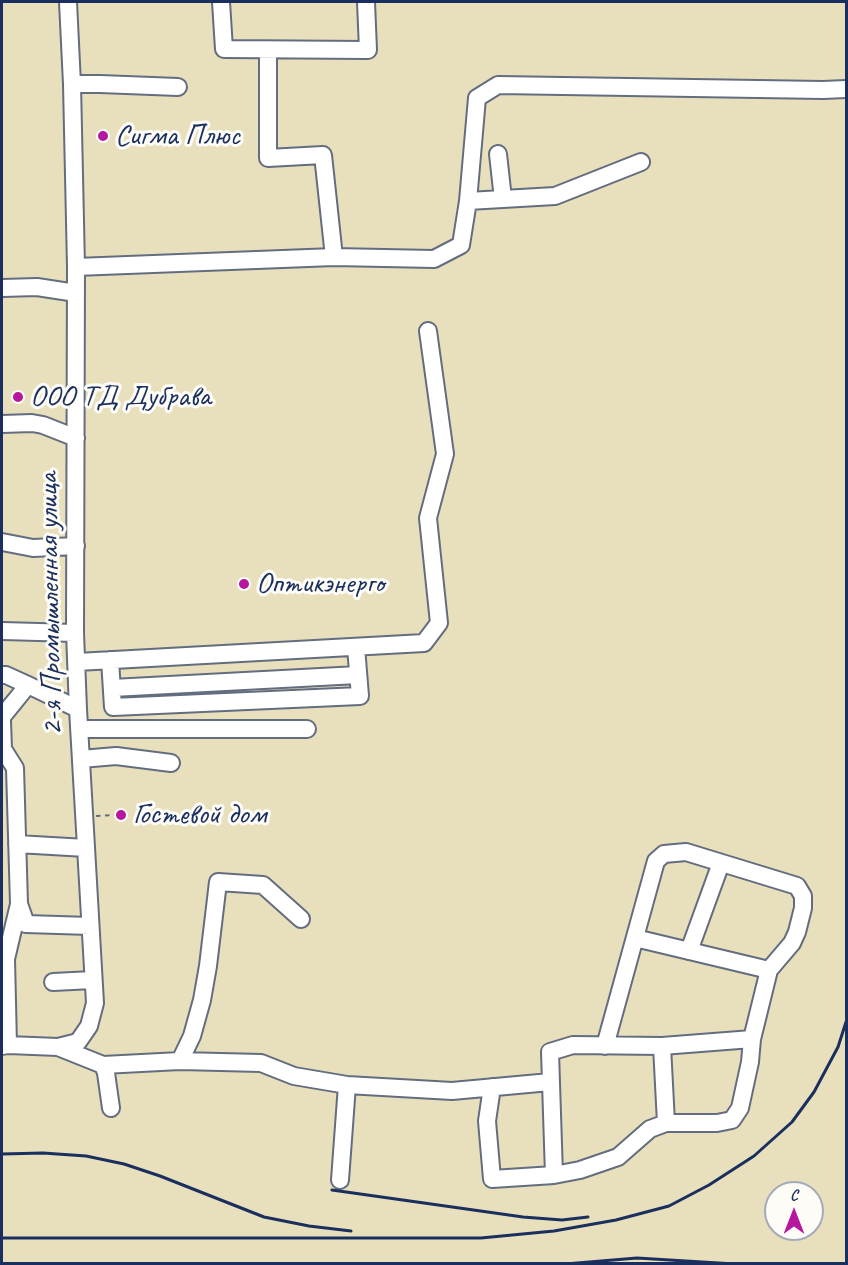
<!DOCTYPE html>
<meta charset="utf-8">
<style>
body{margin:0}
#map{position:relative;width:848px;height:1265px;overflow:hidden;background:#e8e0bc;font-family:Caveat,sans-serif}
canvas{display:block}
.frame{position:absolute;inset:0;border:3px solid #1b2f5e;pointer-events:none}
.north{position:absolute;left:764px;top:1181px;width:60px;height:60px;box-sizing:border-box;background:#fdfcf7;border:2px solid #a3aaba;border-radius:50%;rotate:0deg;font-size:16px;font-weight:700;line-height:24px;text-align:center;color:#1b2f5e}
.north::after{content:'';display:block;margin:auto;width:21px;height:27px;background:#b5179e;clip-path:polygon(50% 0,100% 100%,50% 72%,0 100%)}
</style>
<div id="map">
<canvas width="848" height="1265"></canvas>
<div class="frame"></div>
<div class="north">С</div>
</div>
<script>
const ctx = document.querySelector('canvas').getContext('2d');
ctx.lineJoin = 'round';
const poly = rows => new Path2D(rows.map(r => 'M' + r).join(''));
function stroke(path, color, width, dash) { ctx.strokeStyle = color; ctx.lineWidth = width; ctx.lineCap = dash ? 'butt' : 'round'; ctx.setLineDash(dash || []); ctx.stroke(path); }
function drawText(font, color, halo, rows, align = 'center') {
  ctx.font = font + ' Caveat,sans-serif'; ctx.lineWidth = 6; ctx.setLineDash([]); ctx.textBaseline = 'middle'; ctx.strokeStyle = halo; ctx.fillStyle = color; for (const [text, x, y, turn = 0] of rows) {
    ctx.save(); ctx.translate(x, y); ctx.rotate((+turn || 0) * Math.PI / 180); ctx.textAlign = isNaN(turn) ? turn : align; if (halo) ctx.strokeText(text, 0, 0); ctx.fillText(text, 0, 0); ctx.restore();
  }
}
const minor = poly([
 [221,2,224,49,368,50,366,2],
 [268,50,268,158,323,155,334,257],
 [72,84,100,84,178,87],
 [498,154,503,199],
 [468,201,555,196,641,162],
 [76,267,334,257,434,259,461,245,468,201,477,98,498,85,823,90,846,89],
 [2,288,37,287,76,293],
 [2,424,32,423,43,425,76,438],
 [2,542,33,548,76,546],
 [2,631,75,633],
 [110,660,113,707,360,696,356,647],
 [77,662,424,643,439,623,428,518,445,454,428,331],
 [2,675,6,675,28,685,78,709],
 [112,688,358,675],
 [2,717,28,685],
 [2,721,3,749,15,768,19,904,6,959,8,1045],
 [79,729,307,729],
 [81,759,116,756,171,763],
 [17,844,86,848],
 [19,904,26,924,90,926],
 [635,938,769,970],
 [689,951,721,863],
 [53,982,93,980],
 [2,1046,8,1045,58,1047,78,1042,89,1026,95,1003,78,709,75,633,76,267,72,84,68,2],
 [662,1046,666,1123],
 [58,1047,103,1065,180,1061,261,1063,294,1076,347,1085,452,1091,550,1082],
 [180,1061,192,1036,202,1000,208,966,218,882,263,885,301,919],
 [103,1065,106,1073,111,1108],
 [492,1087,487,1121,492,1179,554,1175,550,1052,573,1045,662,1046,752,1039],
 [554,1175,580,1170,618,1157,650,1129,666,1123,717,1123,732,1120,740,1108,750,1062,752,1039,769,970,792,943,797,932,803,908,803,896,797,886,686,852,664,854,656,861,605,1046],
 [340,1180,347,1085]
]);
stroke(minor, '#636d7f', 20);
stroke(poly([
 [96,816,115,815]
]), '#636d7f', 2, [4.5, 4.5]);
stroke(minor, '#fff', 16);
stroke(poly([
 [2,1154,43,1153,86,1156,124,1164,160,1176,264,1217,309,1226,351,1231],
 [332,1190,523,1217,562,1220,588,1217],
 [2,1238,481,1238,554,1231,616,1220,669,1206,709,1185,754,1156,792,1122,814,1092,838,1047,846,1022],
 [565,1264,637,1258,735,1264]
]), '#1b2f5e', 3);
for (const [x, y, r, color] of [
 [103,136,6,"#b5179e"],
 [18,397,6,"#b5179e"],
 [244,584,6,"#b5179e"],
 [121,815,6,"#b5179e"]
]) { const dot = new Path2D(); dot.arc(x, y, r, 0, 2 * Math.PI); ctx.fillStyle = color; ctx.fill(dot); stroke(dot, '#fdfcf7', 2); }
drawText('30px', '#1b2f5e', '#fdfcf7', [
 ["Сигма Плюс",115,136],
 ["ООО ТД Дубрава",30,397],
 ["Оптикэнерго",256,584],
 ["Гостевой дом",133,815]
], 'left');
drawText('30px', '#1b2f5e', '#fdfcf7', [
 ["2-я Промышленная улица",51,604,-91]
]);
</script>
